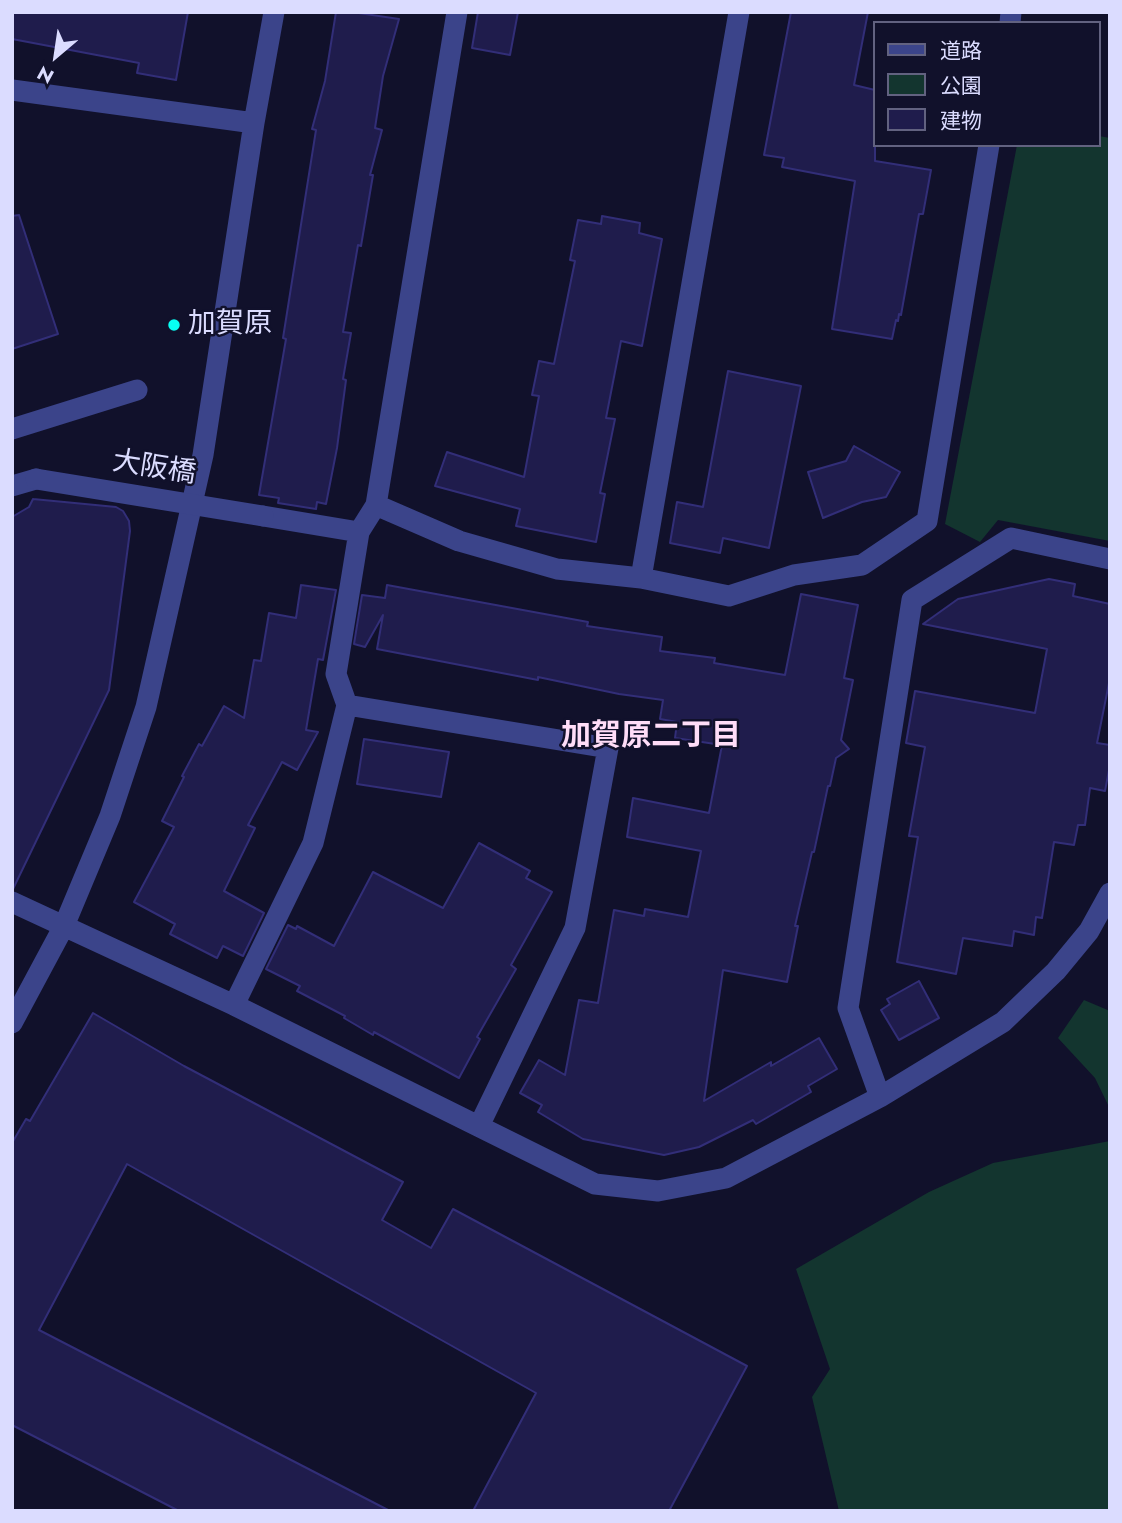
<!DOCTYPE html>
<meta charset="utf-8">
<style>
body{margin:0}
#map{position:relative;width:1122px;height:1523px;overflow:hidden;background:#11112b;font-family:Jost,"Noto Sans JP",sans-serif}
canvas{display:block}
.frame{position:absolute;inset:0;border:14px solid #dbdcff;pointer-events:none}
.legend{position:absolute;left:873px;top:21px;width:228px;height:126px;box-sizing:border-box;background:#11112b;border:2px solid #626280;margin:0;padding:9px 12px;list-style:none;font-size:21px;color:#dbdcff}
.legend li{display:flex;align-items:center;gap:14px;height:35px}
.legend b{width:35px;border:2px solid #626280}
.north{position:absolute;left:21px;top:21px;width:70px;height:70px;-webkit-text-stroke:5px #11112b;paint-order:stroke;rotate:209deg;font-size:19px;font-weight:700;line-height:28px;text-align:center;color:#dbdcff}
.north::after{content:'';display:block;margin:auto;width:24px;height:32px;background:#dbdcff;clip-path:polygon(50% 0,100% 100%,50% 72%,0 100%)}
</style>
<div id="map">
<canvas width="1122" height="1523"></canvas>
<div class="frame"></div>
<ul class="legend">
<li><b style="height:9px;background:#3b448a"></b>道路</li>
<li><b style="height:19px;background:#13352f"></b>公園</li>
<li><b style="height:19px;background:#1f1c4c"></b>建物</li>
</ul>
<div class="north">N</div>
</div>
<script>
const ctx = document.querySelector('canvas').getContext('2d');
ctx.lineJoin = 'round';
function fill(path, color) { ctx.fillStyle = color; ctx.fill(path, 'evenodd'); }
const poly = rows => new Path2D(rows.map(r => 'M' + r).join(''));
function stroke(path, color, width, dash) { ctx.strokeStyle = color; ctx.lineWidth = width; ctx.lineCap = dash ? 'butt' : 'round'; ctx.setLineDash(dash || []); ctx.stroke(path); }
function drawText(font, color, halo, rows, align = 'center') {
  ctx.font = font + ' Jost,"Noto Sans JP",sans-serif'; ctx.lineWidth = 5; ctx.setLineDash([]); ctx.textBaseline = 'middle'; ctx.strokeStyle = halo; ctx.fillStyle = color; for (const [text, x, y, turn = 0] of rows) {
    ctx.save(); ctx.translate(x, y); ctx.rotate((+turn || 0) * Math.PI / 180); ctx.textAlign = isNaN(turn) ? turn : align; if (halo) ctx.strokeText(text, 0, 0); ctx.fillText(text, 0, 0); ctx.restore();
  }
}
fill(poly([
 [1099,136,1110,138,1110,541,998,520,980,542,945,524,1017,145,1099,145],
 [1084,1000,1110,1011,1110,1109,1095,1078,1058,1038],
 [1110,1141,1110,1511,839,1511,812,1397,830,1369,796,1269,929,1192,993,1163]
]), '#13352f');
const building = poly([
 [12,12,188,12,176,80,137,73,139,63,12,39,12,12],
 [336,12,352,12,399,19,383,76,375,128,382,130,370,175,373,175,361,246,358,245,343,332,351,333,343,379,346,380,337,448,326,504,317,502,316,509,278,503,279,498,259,495,286,339,283,338,316,130,312,129,325,81,336,12],
 [478,12,518,12,510,55,472,48,478,12],
 [791,12,868,12,854,85,875,90,875,161,931,170,923,214,919,214,901,315,899,314,898,321,896,320,892,339,832,329,855,181,782,167,784,158,764,155,791,12],
 [19,215,58,334,12,349,12,216,19,215],
 [602,216,640,223,639,233,662,239,642,346,621,341,606,418,615,419,600,493,605,494,596,542,516,526,520,509,435,486,447,452,524,477,539,396,532,395,539,361,554,364,575,261,570,260,578,220,601,224,602,216],
 [728,371,801,386,769,548,723,538,720,553,670,543,677,502,703,507,728,371],
 [854,446,900,472,886,497,862,502,823,518,808,472,846,461,854,446],
 [33,499,116,507,123,511,129,521,130,531,109,690,13,889,12,517,29,507,33,499],
 [1049,579,1075,584,1073,596,1110,604,1110,678,1097,743,1110,745,1110,765,1105,791,1090,788,1085,825,1078,825,1074,845,1054,842,1042,918,1036,917,1034,935,1014,931,1012,946,963,938,956,974,897,962,918,837,909,836,925,747,906,743,915,691,1035,713,1047,649,923,624,958,599,1049,579],
 [301,585,336,590,323,660,318,659,306,730,318,732,297,770,282,762,248,825,255,828,224,891,264,913,243,956,223,946,217,958,170,934,175,924,134,902,174,827,162,821,184,777,182,776,199,744,202,746,224,706,244,718,254,660,261,661,269,613,296,618,301,585],
 [387,585,588,622,587,626,662,637,660,651,715,658,714,663,785,675,801,594,858,605,844,678,853,680,841,740,849,749,836,758,830,786,828,786,814,852,812,852,795,926,798,926,787,982,723,970,704,1101,771,1062,771,1066,819,1038,837,1069,808,1086,811,1092,756,1124,753,1120,699,1147,664,1155,583,1139,538,1112,542,1105,520,1093,539,1060,565,1075,579,1000,598,1003,614,910,644,916,645,909,688,917,701,851,627,837,633,798,709,813,722,745,675,738,677,722,660,719,663,700,619,694,538,677,538,680,377,649,383,615,365,647,354,644,362,595,385,598,387,585],
 [364,739,449,752,441,797,357,784,364,739],
 [479,843,530,871,526,878,552,892,511,965,516,969,477,1037,480,1039,459,1078,374,1032,373,1035,344,1018,345,1016,297,991,300,986,266,969,288,925,296,929,297,926,334,946,373,872,443,908,479,843],
 [919,981,939,1018,899,1040,881,1010,890,1004,887,999,919,981],
 [93,1013,184,1066,403,1182,382,1220,431,1248,453,1209,747,1366,669,1511,473,1511,536,1393,127,1164,39,1330,390,1511,179,1511,12,1425,12,1143,26,1119,30,1121,93,1013]
]);
fill(building, '#1f1c4c');
stroke(building, '#322e78', 2);
stroke(poly([
 [1010,23,1011,12],
 [12,90,254,123],
 [12,429,137,390],
 [12,486,36,479],
 [376,505,459,541,557,569,641,578,729,596,794,575,862,565,927,521,989,145],
 [263,516,359,532],
 [641,578,739,12],
 [347,705,336,674,359,532,376,505,457,12],
 [12,902,234,1005,595,1184,658,1191,726,1178,880,1097,1003,1022,1056,971,1089,931,1110,893],
 [234,1005,313,843,347,705,608,748,575,928,479,1126],
 [12,1023,64,926,110,816,146,707,203,455,254,123,274,12],
 [880,1097,848,1008,912,600,1011,538,1110,559]
]), '#3b448a', 21);
stroke(poly([
 [36,479,263,516]
]), '#3b448a', 21);
for (const [x, y, r, color] of [
 [174,325,7,"#07fff3"]
]) { const dot = new Path2D(); dot.arc(x, y, r, 0, 2 * Math.PI); ctx.fillStyle = color; ctx.fill(dot); stroke(dot, '#11112b', 2.5); }
drawText('28px', '#dbdcff', '#11112b', [
 ["加賀原",188,325]
], 'left');
drawText('28px', '#dbdcff', '#11112b', [
 ["大阪橋",154,469,9]
]);
drawText('bold 30px', '#ffddf8', '#11112b', [
 ["加賀原二丁目",651,738]
]);
</script>
